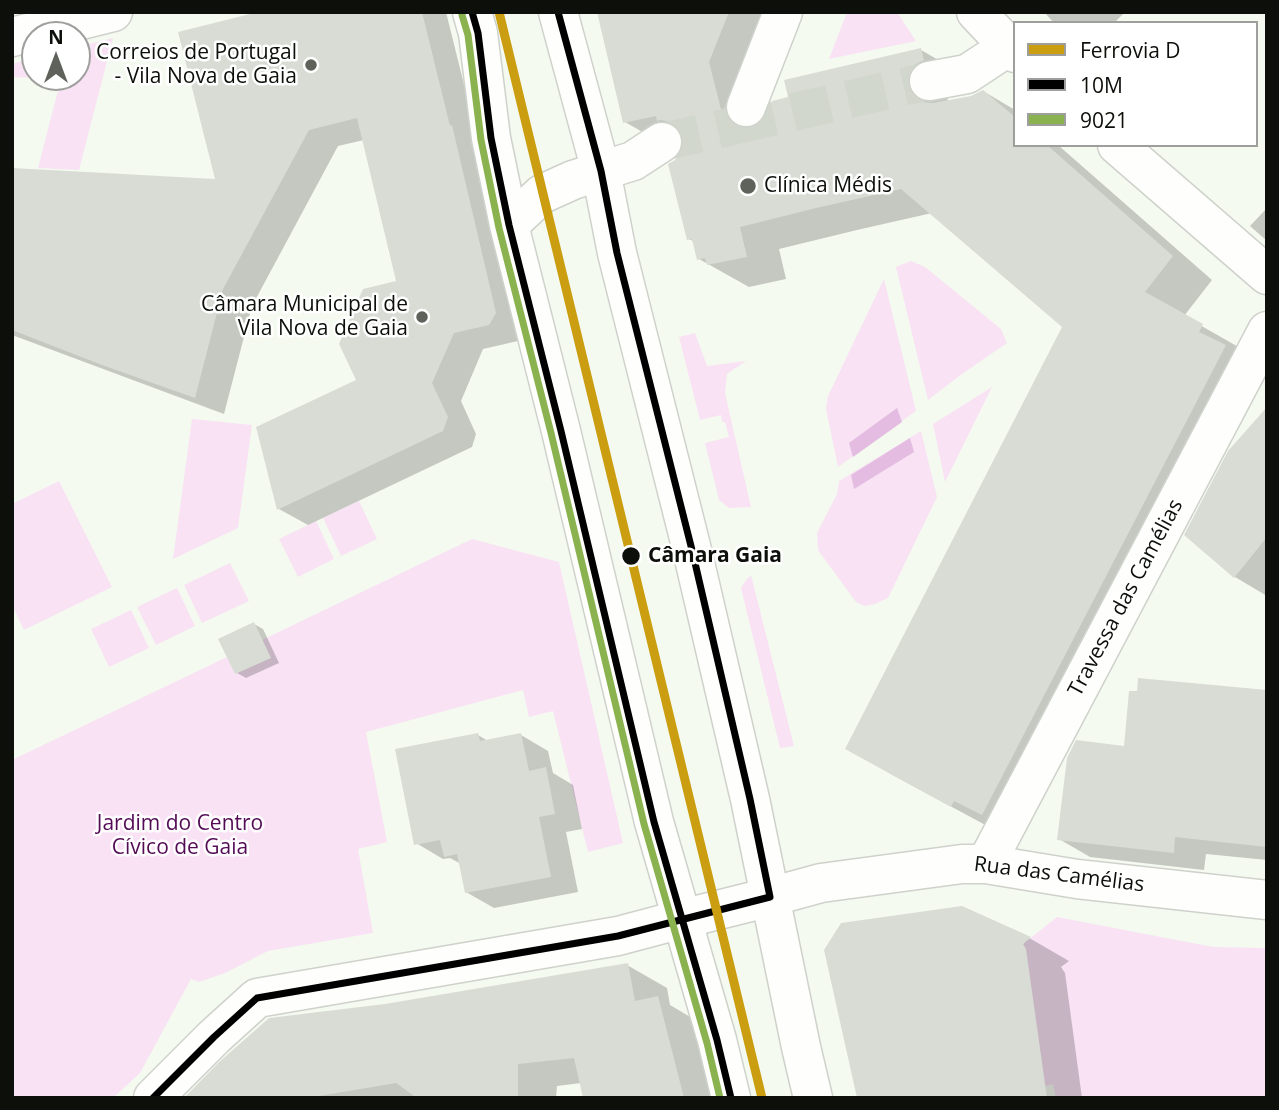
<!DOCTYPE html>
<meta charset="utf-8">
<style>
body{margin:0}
#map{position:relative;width:1279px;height:1110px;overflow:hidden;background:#f5faf0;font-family:"Open Sans",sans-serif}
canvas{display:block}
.frame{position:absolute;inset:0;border:14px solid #0d100a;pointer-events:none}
.legend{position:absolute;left:1013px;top:21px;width:245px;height:126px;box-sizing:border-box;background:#fff;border:2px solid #9e9f9d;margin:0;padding:9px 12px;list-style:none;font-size:21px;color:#0d100a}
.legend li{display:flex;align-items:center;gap:14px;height:35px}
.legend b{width:35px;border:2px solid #9e9f9d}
.north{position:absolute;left:21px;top:21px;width:70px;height:70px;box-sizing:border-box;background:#fff;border:2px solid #9e9f9d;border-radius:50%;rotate:0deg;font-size:19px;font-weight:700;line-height:28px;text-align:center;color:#0d100a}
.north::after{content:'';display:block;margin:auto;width:24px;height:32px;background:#5e625a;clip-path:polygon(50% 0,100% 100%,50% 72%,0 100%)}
</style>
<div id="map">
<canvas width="1279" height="1110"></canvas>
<div class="frame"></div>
<ul class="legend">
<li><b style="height:9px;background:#ca9e10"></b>Ferrovia D</li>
<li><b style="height:9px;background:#000"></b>10M</li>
<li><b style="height:9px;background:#8ab24e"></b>9021</li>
</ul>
<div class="north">N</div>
</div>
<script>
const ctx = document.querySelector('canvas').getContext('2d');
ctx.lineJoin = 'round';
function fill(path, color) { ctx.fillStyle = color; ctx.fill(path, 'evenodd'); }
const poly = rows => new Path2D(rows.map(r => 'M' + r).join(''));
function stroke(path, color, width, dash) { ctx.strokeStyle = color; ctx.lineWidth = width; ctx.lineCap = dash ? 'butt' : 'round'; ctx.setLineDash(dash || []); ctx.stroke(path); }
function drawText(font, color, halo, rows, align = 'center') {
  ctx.font = font + ' "Open Sans",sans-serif'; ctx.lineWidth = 5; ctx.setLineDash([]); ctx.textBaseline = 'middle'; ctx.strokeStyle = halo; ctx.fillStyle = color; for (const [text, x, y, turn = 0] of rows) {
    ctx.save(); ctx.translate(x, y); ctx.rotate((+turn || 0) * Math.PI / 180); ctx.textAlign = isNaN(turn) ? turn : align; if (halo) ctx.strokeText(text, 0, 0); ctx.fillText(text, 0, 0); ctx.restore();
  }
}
fill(poly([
 [847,12,897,12,916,41,829,59],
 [113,38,79,170,38,168,61,79,14,77,12,92,12,64,35,58,35,77,77,77,77,47],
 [911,261,925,267,1001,329,1007,343,962,374,928,400,896,267],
 [884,279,916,411,838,467,826,409,828,396],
 [695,333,707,366,746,361,727,374,725,393,751,507,729,508,719,500,705,443,729,437,725,422,722,422,721,415,700,420,679,337],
 [992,387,945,482,933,424],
 [192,419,252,425,238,528,173,559],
 [921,431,937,497,888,598,875,604,864,606,856,602,818,550,817,533,837,494,839,481],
 [59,481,112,587,24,630,12,605,12,504],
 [359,501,377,539,341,556,323,518],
 [316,521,334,559,298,577,279,539],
 [472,539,559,562,623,843,588,852,553,711,529,717,523,690,366,732,387,842,358,849,373,933,268,951,225,973,199,982,191,979,140,1073,113,1098,12,1098,12,760,227,657,235,674,270,658,262,640],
 [230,563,249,601,202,623,184,585],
 [751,575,794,746,780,748,741,588,746,580],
 [177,588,195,626,156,645,137,607],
 [131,610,149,648,109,667,91,629],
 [1057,917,1213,947,1267,948,1267,1098,1056,1098,1053,1084,1041,1087,1023,944]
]), '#f8e2f4');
fill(poly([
 [897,408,902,422,853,457,849,443],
 [910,438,914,452,854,489,851,475]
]), '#e4bce2');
fill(poly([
 [266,12,446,12,525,330,518,341,483,349,461,401,476,434,472,447,308,525,279,509,358,381,398,282,364,140,338,146,252,306,224,414,12,335,12,170,217,181],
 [599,12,777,12,749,85,759,128,790,98,921,50,961,73,948,98,947,102,972,97,983,91,1015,110,1015,145,1058,145,1212,280,1184,316,1242,349,1265,370,1023,836,994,823,991,828,887,772,1065,327,932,213,857,230,779,249,786,279,749,287,699,259,695,242,689,239,683,152,686,140,665,145,625,122],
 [1044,12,1125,12,1114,23,1054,23],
 [1267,208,1267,241,1250,226],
 [1267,410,1267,596,1235,577],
 [254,624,263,629,279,663,246,678,237,673],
 [1267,692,1267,860,1206,854,1204,870,1090,857,1059,839,1125,748],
 [478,735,488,741,521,735,548,751,553,773,573,785,582,829,566,832,578,892,494,908,466,892,461,864,450,858,443,859,416,843],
 [962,908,1031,939,1069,961,1061,967,1065,973,1082,1098,859,1098],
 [627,965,667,988,670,1005,697,1021,716,1098,584,1098,581,1083,557,1086,556,1098,187,1098,385,1006]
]), '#0003');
fill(poly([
 [258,12,422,12,450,126,452,125,496,313,489,325,454,333,432,383,448,417,443,431,277,510,256,427,356,380,339,344,363,289,396,281,357,118,309,130,223,289,195,398,102,365,12,330,12,168,215,179,178,32],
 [597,12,729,12,709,62,722,113,725,112,729,121,739,128,749,129,759,124,766,115,772,101,788,97,784,80,921,48,924,60,914,65,908,74,908,86,913,96,922,102,933,103,971,96,983,90,1015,117,1015,145,1047,145,1173,256,1145,292,1203,324,1199,332,1226,345,982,815,954,801,951,807,845,749,1062,327,901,189,816,208,740,227,747,257,707,265,705,258,697,260,692,239,687,240,668,164,675,160,682,151,684,141,681,131,671,122,661,120,657,121,656,116,623,123],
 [1267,407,1267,537,1234,578,1184,535,1228,451],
 [254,622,271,658,235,674,218,639],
 [1138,678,1267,690,1267,847,1175,837,1174,853,1057,840,1067,758,1076,740,1124,746,1129,691,1137,691],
 [478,733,480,741,521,733,529,771,546,767,555,814,539,817,551,877,465,893,457,854,444,857,440,840,414,845,395,749],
 [962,906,1031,937,1023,944,1026,949,1047,1098,857,1098,824,950,841,923],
 [628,963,635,1001,658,996,684,1098,583,1098,574,1058,518,1064,518,1098,417,1098,396,1083,307,1098,184,1098,218,1063,269,1018,385,1004]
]), '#d8dcd4');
stroke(poly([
 [737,125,929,81],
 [662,142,737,125,746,107]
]), '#d2d7ce', 38, [38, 19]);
const minor = poly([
 [976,12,1015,53],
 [12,37,113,12],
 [929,81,967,74,1008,47],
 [746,107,783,12],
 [1117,145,1267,275],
 [601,171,633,161,662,142],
 [986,864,1267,331],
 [770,897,821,883,962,864,986,864,1077,879,1267,900],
 [153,1098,214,1037,257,998,618,936,682,919]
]);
const major = poly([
 [472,12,478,33,491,138,509,225,561,431,654,822,717,1040,731,1098],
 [558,12,601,171,617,253,692,550,750,799,801,1047,813,1098],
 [509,225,542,194,573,180,601,171],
 [682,919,770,897]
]);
stroke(minor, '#ced2cb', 41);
stroke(major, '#ced2cb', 41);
stroke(minor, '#fefefd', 38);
stroke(major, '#fefefd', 38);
stroke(poly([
 [472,12,478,33,491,138,509,225,561,431,654,822,717,1040,731,1098],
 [153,1098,214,1037,257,998,618,936,770,897,750,799,692,550,617,253,601,171,558,12]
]), '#000', 7);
stroke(poly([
 [462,15,468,35,481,140,499,228,551,433,644,824,707,1043,720,1098]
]), '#8ab24e', 7);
stroke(poly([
 [499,12,762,1098]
]), '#ca9e10', 9);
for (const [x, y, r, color] of [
 [311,65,7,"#5e625a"],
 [748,186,9,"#5e625a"],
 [422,317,7,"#5e625a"],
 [631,556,10,"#0d100a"]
]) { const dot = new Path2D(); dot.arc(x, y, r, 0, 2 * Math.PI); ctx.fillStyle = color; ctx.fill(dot); stroke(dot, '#fff', 2.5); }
drawText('21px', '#0d100a', '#fff', [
 ["Correios de Portugal",297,53],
 ["- Vila Nova de Gaia",297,77],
 ["Clínica Médis",764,186,"left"],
 ["Câmara Municipal de",408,305],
 ["Vila Nova de Gaia",408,329]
], 'right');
drawText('bold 21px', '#0d100a', '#fff', [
 ["Câmara Gaia",648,556]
], 'left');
drawText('21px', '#0d100a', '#fff', [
 ["Travessa das Camélias",1126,598,-62],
 ["Rua das Camélias",1059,875,7]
]);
drawText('21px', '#540b56', '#fff', [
 ["Jardim do Centro",180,824],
 ["Cívico de Gaia",180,848]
]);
</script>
